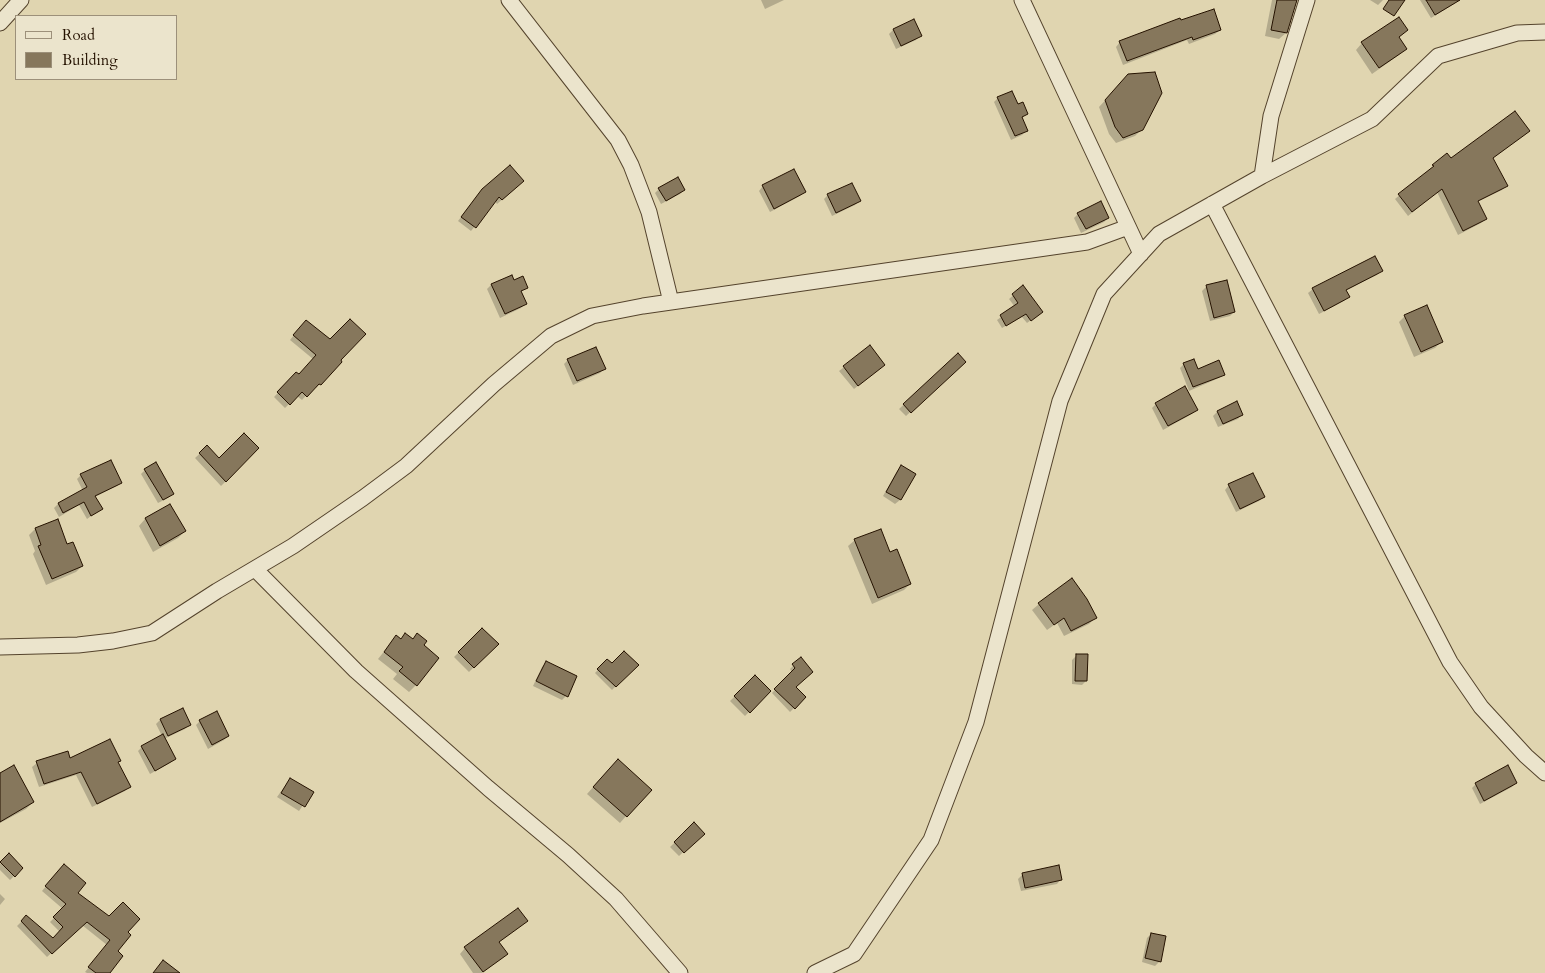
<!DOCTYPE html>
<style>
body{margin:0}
#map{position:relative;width:1545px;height:973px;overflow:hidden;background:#e0d5b0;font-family:Cardo,serif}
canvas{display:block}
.legend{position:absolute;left:15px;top:15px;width:162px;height:65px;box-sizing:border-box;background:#ebe4cc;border:1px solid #9c907a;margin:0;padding:6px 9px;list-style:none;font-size:15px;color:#251200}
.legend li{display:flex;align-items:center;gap:10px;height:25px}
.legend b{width:25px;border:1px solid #9c907a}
</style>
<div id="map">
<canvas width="1545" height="973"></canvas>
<ul class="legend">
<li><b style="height:6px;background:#ebe4cc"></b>Road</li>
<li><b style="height:14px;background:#86775c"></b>Building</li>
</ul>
</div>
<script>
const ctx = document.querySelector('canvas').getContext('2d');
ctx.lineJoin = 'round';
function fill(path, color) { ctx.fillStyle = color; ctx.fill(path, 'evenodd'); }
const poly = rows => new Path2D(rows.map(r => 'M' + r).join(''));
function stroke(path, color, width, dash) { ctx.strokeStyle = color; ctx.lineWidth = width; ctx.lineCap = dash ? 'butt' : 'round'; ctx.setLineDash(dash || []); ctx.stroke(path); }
fill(poly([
 [761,0,784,0,765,9],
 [1272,0,1295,0,1286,33,1279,39,1265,36],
 [1370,0,1383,0,1378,5],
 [1420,0,1458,0,1454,4,1431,18],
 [913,20,920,35,916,40,896,49,889,34,893,30],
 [1180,22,1220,30,1215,34,1189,44,1187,40,1123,65,1116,47,1120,42],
 [1407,30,1398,38,1406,49,1399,55,1372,74,1356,50,1362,43],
 [1122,82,1142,129,1135,136,1116,143,1109,134,1099,107],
 [998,98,1018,106,1026,114,1021,119,1027,130,1022,135,1011,140,994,102],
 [1524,135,1492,159,1506,185,1502,190,1477,202,1486,219,1481,223,1458,235,1437,192,1408,216,1395,199,1447,155,1451,160],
 [518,186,497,204,495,201,471,231,458,221,478,195],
 [763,186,804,192,800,196,770,212,759,191],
 [659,189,684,190,680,194,661,204,655,193],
 [828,195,859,201,855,205,832,216,824,199],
 [1078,214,1108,218,1104,222,1081,233,1074,218],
 [1381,271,1377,275,1345,291,1348,297,1344,301,1319,314,1308,293,1313,289],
 [511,276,514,282,527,287,521,292,526,303,521,308,500,318,487,289,491,285],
 [1226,282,1234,312,1230,316,1210,321,1202,291,1206,287],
 [1023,287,1038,315,1027,323,1022,317,1002,328,997,320,1015,307,1009,299],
 [1405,316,1442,341,1435,348,1414,357,1399,322],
 [302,325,340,362,316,388,314,387,302,400,297,396,285,408,274,397,296,374,298,376,313,359,290,340],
 [870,347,879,369,854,389,839,371],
 [957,355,964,362,906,416,899,409],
 [568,360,604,369,600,373,573,385,564,364],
 [1184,364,1197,370,1223,374,1219,378,1189,391,1180,368],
 [1156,404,1197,410,1192,414,1163,430,1152,408],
 [1217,412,1242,414,1238,419,1218,427,1213,416],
 [207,447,233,474,221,486,195,458],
 [902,467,915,474,900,500,895,504,883,496,897,471],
 [145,470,173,493,168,498,158,503,141,474],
 [81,475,121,482,117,486,95,497,101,509,87,519,79,505,59,517,54,508,58,504,83,491,77,479],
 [1229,485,1264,497,1259,501,1236,512,1225,490],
 [170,505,185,531,178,538,153,552,139,526,145,519],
 [35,529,67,546,82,566,76,572,46,585,33,554,35,551,29,535],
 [855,540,889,554,910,584,904,590,872,604,848,546],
 [1039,604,1095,618,1089,624,1064,636,1057,623,1047,630,1032,610],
 [482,629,497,644,469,672,454,657],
 [400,640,422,645,416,685,409,692,393,679,397,674,378,659,390,644],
 [1077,655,1086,681,1082,685,1072,684,1072,660],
 [800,659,795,687,805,697,790,712,772,693,792,672,790,669],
 [607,660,612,665,637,665,612,690,595,673],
 [546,663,566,696,562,700,533,686,542,667],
 [755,677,770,691,745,716,730,701],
 [182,709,189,724,185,729,164,739,175,758,170,763,150,774,138,751,142,747,162,736,156,724,160,720],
 [200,721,228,736,224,740,208,749,196,725],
 [69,760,117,762,129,787,125,791,92,807,76,775,39,787,32,767,37,763],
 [611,767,626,816,620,823,587,794],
 [0,774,33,802,26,809,0,823],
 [290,779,312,792,299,811,277,797],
 [1516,783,1512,787,1480,804,1472,788,1476,784],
 [694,824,703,834,679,856,670,847],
 [9,855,22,868,10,880,0,870,0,864],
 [60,869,77,893,126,932,116,951,108,973,87,973,85,972,107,945,82,925,47,957,17,926,26,917,53,940,60,932,50,922,63,909,42,891],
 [1023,874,1061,879,1057,884,1021,891,1018,879],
 [0,894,5,899,0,905],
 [526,921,498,943,506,954,482,973,473,973,460,954,465,948],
 [1151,934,1160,961,1155,966,1142,962,1147,938]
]), '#0003');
const building = poly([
 [1277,0,1297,0,1287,33,1271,30,1277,0],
 [1389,0,1405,0,1394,16,1383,9,1389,0],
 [1426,0,1460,0,1435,15,1426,0],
 [1214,9,1221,30,1193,40,1192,37,1127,61,1119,41,1180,18,1181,20,1214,9],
 [1399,17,1408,30,1399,37,1407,49,1379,68,1361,42,1399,17],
 [914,19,922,36,901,46,893,29,914,19],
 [1155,72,1162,93,1143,130,1123,138,1115,127,1105,100,1128,74,1155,72],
 [1012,91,1018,104,1023,102,1028,114,1022,117,1028,131,1015,136,997,97,1012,91],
 [1515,111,1530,131,1493,158,1508,186,1478,201,1487,219,1463,231,1442,189,1412,212,1398,194,1434,166,1432,165,1447,153,1451,158,1515,111],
 [510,165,524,181,502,200,499,197,476,228,461,217,482,189,510,165],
 [794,169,806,192,774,209,762,185,794,169],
 [678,177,685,190,666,201,658,188,678,177],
 [852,183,861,201,836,213,827,194,852,183],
 [1101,201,1109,218,1086,229,1077,213,1101,201],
 [1375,256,1383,271,1346,290,1350,297,1324,311,1312,288,1375,256],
 [512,275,514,280,523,276,528,288,521,291,527,304,505,314,491,284,512,275],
 [1227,280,1235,312,1214,318,1206,285,1227,280],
 [1023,285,1043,312,1031,321,1026,314,1006,326,1000,315,1018,303,1012,294,1023,285],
 [1427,305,1443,342,1421,352,1404,315,1427,305],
 [350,319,366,334,341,360,342,362,321,385,319,384,307,397,302,392,290,405,277,392,296,372,299,374,316,355,293,335,306,320,330,339,350,319],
 [870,345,885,365,858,386,843,366,870,345],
 [596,347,606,369,577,381,567,359,596,347],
 [958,353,966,362,911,413,903,404,958,353],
 [1194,359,1198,369,1219,360,1225,375,1193,387,1183,363,1194,359],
 [1185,386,1198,410,1168,426,1155,403,1185,386],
 [1237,401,1243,415,1223,424,1217,411,1237,401],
 [244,433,259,448,226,482,199,453,207,445,219,458,244,433],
 [111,460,122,483,95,496,103,509,91,516,84,502,63,513,58,503,87,487,80,474,111,460],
 [156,462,174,494,163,500,144,469,156,462],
 [901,465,916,474,901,500,886,492,901,465],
 [1253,473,1265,497,1240,509,1228,484,1253,473],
 [170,504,186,531,160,546,145,518,170,504],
 [58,519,67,544,73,542,83,566,52,579,38,546,41,545,35,528,58,519],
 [881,529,890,552,897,549,911,584,878,598,854,539,881,529],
 [1072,578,1087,599,1097,618,1071,631,1064,618,1054,625,1038,603,1072,578],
 [482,628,499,644,474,668,458,652,482,628],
 [405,633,413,639,417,633,427,641,424,645,439,658,417,686,399,671,403,667,384,652,396,635,401,639,405,633],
 [624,651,639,665,616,687,597,669,607,659,612,663,624,651],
 [1076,654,1088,654,1087,681,1075,681,1076,654],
 [801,657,813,672,796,687,806,697,795,709,774,689,795,668,792,664,801,657],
 [546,661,577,676,568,697,536,681,546,661],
 [755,675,771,691,750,713,734,696,755,675],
 [183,708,191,725,168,736,160,719,183,708],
 [217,711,229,736,212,745,199,720,217,711],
 [163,734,176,759,155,771,141,746,163,734],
 [110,739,121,761,118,762,131,787,97,804,81,772,44,784,36,761,68,751,70,758,110,739],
 [618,759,652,790,627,817,593,787,618,759],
 [14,765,34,802,0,822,0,773,14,765],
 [1508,765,1517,783,1484,801,1475,783,1508,765],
 [290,778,314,792,305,807,281,793,290,778],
 [694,822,705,834,684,853,674,842,694,822],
 [9,853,23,868,15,877,0,862,9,853],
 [64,864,86,883,78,893,109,916,123,902,140,919,128,932,131,935,118,951,123,956,110,973,96,973,88,967,110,940,87,922,52,954,21,921,26,915,53,938,63,927,53,917,66,904,45,886,64,864],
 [1059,865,1062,880,1025,888,1022,873,1059,865],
 [518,908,528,921,499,942,508,954,483,972,464,947,518,908],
 [1151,933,1166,936,1161,962,1145,958,1151,933],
 [163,960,180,973,153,973,163,960]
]);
fill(building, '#86775c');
stroke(building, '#251200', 1);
const minor = poly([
 [509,0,618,140,631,165,649,212,671,302],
 [1022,0,1141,254],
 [0,23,21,0],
 [1262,176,1271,116,1307,0],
 [1212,204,1450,662,1481,707,1526,756,1545,773],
 [255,569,356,671,488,788,568,855,616,899,680,973],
 [0,647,78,645,113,641,152,633,217,591,293,546,363,498,406,466,494,384,551,336,592,316,643,306,1087,242,1128,227],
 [815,973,854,954,931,840,976,722,1060,401,1104,294,1159,234,1262,176,1372,119,1438,56,1517,33,1545,32]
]);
stroke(minor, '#54432c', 17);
stroke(minor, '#ebe4cc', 15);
</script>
